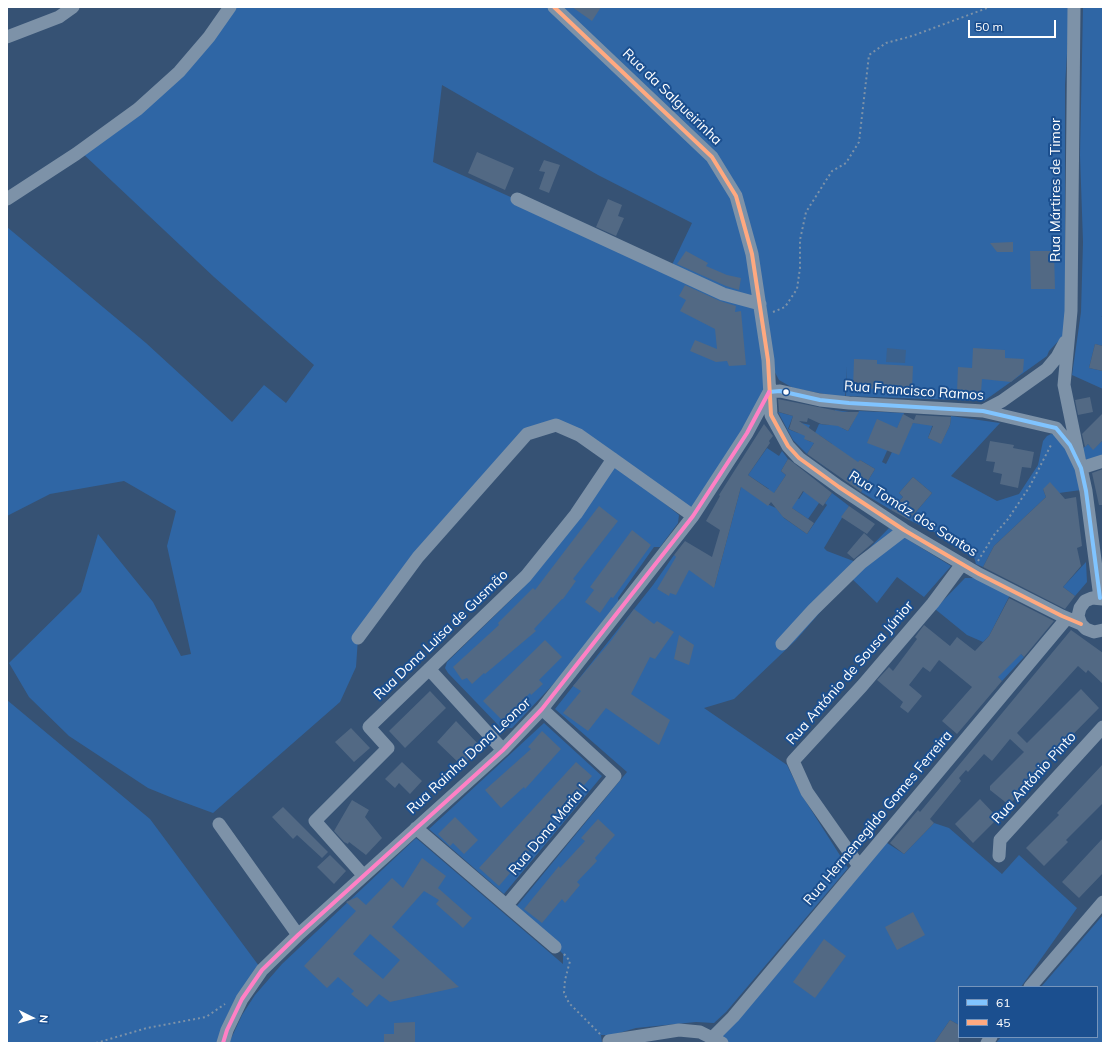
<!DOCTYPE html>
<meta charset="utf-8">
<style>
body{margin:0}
#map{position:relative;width:1110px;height:1050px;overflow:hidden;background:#365274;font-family:Mulish,sans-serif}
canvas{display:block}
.frame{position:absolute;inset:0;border:8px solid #fff;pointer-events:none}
.legend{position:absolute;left:958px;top:986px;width:140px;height:52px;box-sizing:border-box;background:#1b4f8f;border:1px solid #7695bc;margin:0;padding:5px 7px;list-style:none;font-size:12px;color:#fff}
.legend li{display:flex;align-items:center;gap:8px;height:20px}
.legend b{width:20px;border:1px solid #7695bc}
.north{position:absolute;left:12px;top:998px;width:40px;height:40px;-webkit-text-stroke:3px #1b4f8f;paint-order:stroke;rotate:95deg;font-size:11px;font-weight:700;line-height:16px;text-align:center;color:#fff}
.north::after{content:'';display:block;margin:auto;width:14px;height:18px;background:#fff;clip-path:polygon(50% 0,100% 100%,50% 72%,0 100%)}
.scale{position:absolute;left:968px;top:20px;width:88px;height:18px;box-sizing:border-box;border:2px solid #fff;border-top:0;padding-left:5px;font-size:12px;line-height:14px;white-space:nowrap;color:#fff;-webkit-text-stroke:3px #1b4f8f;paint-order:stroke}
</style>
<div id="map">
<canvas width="1110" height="1050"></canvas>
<div class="frame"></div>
<ul class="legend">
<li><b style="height:5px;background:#80c4ff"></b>61</li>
<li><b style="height:5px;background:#ffa980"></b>45</li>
</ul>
<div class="north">N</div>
<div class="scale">50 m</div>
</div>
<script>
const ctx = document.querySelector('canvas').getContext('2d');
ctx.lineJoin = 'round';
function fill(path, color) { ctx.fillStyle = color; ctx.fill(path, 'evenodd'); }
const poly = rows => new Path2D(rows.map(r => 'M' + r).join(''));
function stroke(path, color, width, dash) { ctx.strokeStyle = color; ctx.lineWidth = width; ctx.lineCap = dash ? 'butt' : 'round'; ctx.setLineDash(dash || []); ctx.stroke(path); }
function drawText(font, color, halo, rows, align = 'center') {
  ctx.font = font + ' Mulish,sans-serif'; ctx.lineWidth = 4; ctx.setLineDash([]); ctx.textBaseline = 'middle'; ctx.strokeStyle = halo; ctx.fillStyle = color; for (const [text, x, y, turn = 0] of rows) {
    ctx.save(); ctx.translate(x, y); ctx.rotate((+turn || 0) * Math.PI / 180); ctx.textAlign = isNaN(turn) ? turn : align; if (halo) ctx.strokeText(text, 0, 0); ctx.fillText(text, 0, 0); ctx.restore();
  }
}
fill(poly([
 [230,7,1070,7,1065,85,1065,334,1049,351,1047,356,984,401,846,396,847,366,845,398,793,388,779,380,769,361,767,391,693,513,556,425,527,434,358,638,356,667,340,702,213,813,175,799,148,788,69,736,29,697,9,663,81,592,98,534,153,602,181,656,191,654,167,546,176,511,124,481,50,494,7,516,7,227,146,343,232,422,264,385,286,403,314,365,214,277,80,151,138,109],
 [442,85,598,175,692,223,670,269,433,162],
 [1083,7,1103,7,1103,316,1101,316,1103,317,1103,346,1095,344,1089,368,1103,371,1103,389,1072,375,1081,312,1083,242,1080,155],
 [835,410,849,412,842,428,848,431,859,411,904,413,882,462,886,464,892,452,913,423,933,424,928,438,941,443,950,425,951,416,1000,423,951,476,997,501,1019,494,1038,465,1043,441,1047,436,1051,434,1057,435,1069,446,1081,490,1059,493,1043,489,1046,497,994,546,983,567,976,564,972,550,909,520,932,493,913,477,899,493,903,497,891,510,861,492,875,469,860,460,847,481,820,463,832,444,819,435,807,454,793,440,778,412,793,416,788,429,798,433,801,423,810,425,805,439,811,442,819,424,830,425],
 [1103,431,1103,456,1088,467,1082,449,1088,444,1093,449,1102,441],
 [767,448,779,456,782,451,788,459,781,471,786,475,767,504,776,508,784,518,807,534,827,505,825,503,832,493,849,506,824,548,827,551,856,562,889,528,951,566,924,597,897,577,877,603,848,575,822,610,796,640,734,699,704,708,787,765,801,794,848,868,726,1012,714,1023,696,1022,636,1028,612,1035,601,1035,602,1043,229,1043,242,1015,255,995,282,964,416,838,563,964,563,954,516,907,627,772,555,709,653,585,674,555,704,576,713,587,715,584,741,487,769,489,748,475],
 [613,462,679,515,678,523,660,547,654,547,618,598,619,603,560,677,512,728,501,728,448,673,445,668,447,662,517,594,546,561],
 [812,478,819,503,808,519,786,504,791,494,799,499],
 [1086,562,1087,582,1075,596,1063,587],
 [965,578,976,578,1010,595,989,636,983,642,967,635,935,609],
 [1020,653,1024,657,1002,681,991,671],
 [7,700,150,819,262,970,223,1043,7,1043],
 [544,723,602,776,504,894,429,829],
 [934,823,949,828,1002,874,1019,855,1077,908,1021,987,959,987,959,1025,950,1020,934,1043,722,1043,713,1037,881,839,904,854],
 [1103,915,1103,1043,996,1043,1001,1037,1097,1037,1097,987,1041,987]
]), '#2f66a5');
fill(poly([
 [887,348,906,350,905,363,886,362]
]), '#3b618d');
fill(poly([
 [572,7,601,7,592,21],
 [477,152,514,168,505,190,468,173],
 [544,160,560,165,549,193,539,189,545,172,539,171],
 [608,199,622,205,618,216,624,218,616,236,596,227],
 [1013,242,1013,252,997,252,990,243],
 [686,251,708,263,706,266,727,275,741,278,739,290,726,286,677,264],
 [1030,251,1054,251,1055,289,1031,289],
 [685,285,720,301,736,306,735,312,741,311,746,365,729,366,727,361,716,362,690,351,695,340,717,349,715,329,680,311,686,300,679,296],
 [1095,344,1103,346,1103,371,1089,368],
 [973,348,1005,350,1005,358,1024,359,1023,372,1011,382,982,379,981,393,957,392,958,367,972,368],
 [854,359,877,360,877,364,913,366,912,390,853,388],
 [1090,397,1093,412,1078,415,1075,400],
 [778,399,843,412,859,412,848,431,838,426,821,424,808,418,807,422,799,421,858,462,860,460,875,469,861,492,807,454,814,443,804,439,805,436,789,429,793,416,779,412],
 [1103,413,1103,440,1093,450,1088,444,1085,447,1082,434],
 [903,414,914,420,916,415,951,417,950,425,941,444,928,438,933,426,913,423,899,455,867,443,877,419,897,428],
 [764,424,773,436,769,441,770,443,748,475,774,493,786,475,781,471,788,459,790,460,832,493,823,506,803,491,792,508,814,523,807,534,783,517,771,502,768,506,741,487,714,588,689,570,676,595,670,593,669,596,657,589,676,557,674,555,685,541,712,557,720,530,706,521,720,496,719,495],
 [990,441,1014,445,1013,448,1034,452,1031,468,1022,467,1018,488,1000,484,1002,474,993,472,995,462,986,461],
 [1103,469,1103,505,1099,505,1092,473],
 [913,477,932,493,909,520,891,510,903,497,899,493],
 [1050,482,1065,499,1076,497,1082,546,1077,548,1081,566,1063,587,1075,596,1065,609,983,567,994,546,1046,497,1043,489],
 [599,506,618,521,573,579,576,581,563,599,562,599,534,629,536,631,485,674,484,673,472,684,467,678,462,680,453,667,499,625,498,623,533,588,535,590],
 [849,506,875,524,867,534,841,517],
 [632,530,651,545,613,598,611,597,600,613,585,602,594,590,590,587],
 [864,533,874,542,854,559,847,553],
 [1009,598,1054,621,1024,657,1021,654,998,677,1002,681,957,734,942,721,972,687,939,660,930,672,923,667,909,685,922,696,908,713,900,707,903,702,877,680,889,667,893,671,917,639,915,637,924,625,950,646,957,637,975,651,989,636],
 [634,609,654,624,657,621,674,632,655,659,650,657,631,694,670,720,659,745,606,708,588,731,563,713,581,691,573,686,610,642],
 [1071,630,1103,653,1103,684,1088,670,1086,673,1078,666,1017,733,1027,743,1081,689,1099,708,1029,779,1031,782,1009,805,990,790,990,786,1024,752,1010,739,992,761,984,754,968,772,966,770,959,778,961,781,930,819,934,823,904,854,890,843,918,810,920,812],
 [679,635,694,645,689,665,674,659],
 [545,640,562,657,539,680,543,684,531,695,530,693,502,720,483,701],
 [430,691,446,708,405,748,389,731],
 [456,721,482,748,462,766,437,742],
 [351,728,370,748,354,762,335,742],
 [542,731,561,749,525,789,524,787,501,808,485,790,531,749,528,747],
 [402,762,422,781,410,794,399,783,395,788,385,779],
 [576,762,592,776,572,799,575,801,565,812,561,808,549,821,552,824,499,886,479,868],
 [1103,764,1103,803,1066,840,1068,842,1044,866,1026,848,1059,815,1057,813],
 [980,799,998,818,973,843,955,824],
 [352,800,369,810,365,817,382,838,366,855,349,842,348,844,344,842,334,831],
 [283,807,328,852,322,858,297,835,293,839,272,817],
 [455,817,478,840,464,854,453,843,450,846,438,834],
 [598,819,615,835,595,858,597,861,577,882,580,885,565,903,562,899,542,923,524,909,559,866,560,868,585,841,581,838],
 [1103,838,1103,873,1079,898,1062,882],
 [330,855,346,871,334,884,317,867],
 [422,858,446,876,438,888,472,918,463,928,436,904,439,900,424,891,392,927,459,987,390,1002,379,994,367,1007,351,994,354,991,338,977,327,988,304,966,356,911,346,902,357,897,366,905,392,878,403,888],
 [370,934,400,960,383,979,353,954],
 [913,912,925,935,897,950,885,927],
 [824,939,846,956,815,998,793,982],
 [950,1020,959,1025,959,1043,934,1043],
 [415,1022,415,1043,384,1043,384,1034,394,1034,394,1023]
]), '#526984');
stroke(poly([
 [773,312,785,307,797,289,800,268,800,240,806,212,832,171,846,163,859,142,869,55,886,43,912,36,990,7],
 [978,561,994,535,1008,519,1030,486,1052,443],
 [564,954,570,961,565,980,564,993,569,1003,600,1034],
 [96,1043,147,1028,206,1017,225,1004]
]), '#7d92a8', 2, [2, 3]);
stroke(poly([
 [554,7,712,157,736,196,752,254,768,360,771,415,788,446,799,458,839,487,904,530,979,574,1062,616,1081,624],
 [1074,7,1071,311,1064,385,1081,468,1103,461],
 [7,37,59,17,73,7],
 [7,199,76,154,138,109,179,72,209,37,230,7],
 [517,199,723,294,760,304],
 [769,392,780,391,820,400,849,403,983,411,1056,428,1070,445,1081,468,1086,491,1100,598],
 [983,411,1002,401,1047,369,1057,357,1065,342],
 [1103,599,1092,598,1085,601,1080,608,1078,616,1081,624,1086,629,1094,632,1103,630],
 [358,638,418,557,527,434,556,425,579,435,613,459],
 [782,644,813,610,861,563,904,530],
 [429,669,503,750],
 [219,824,298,935],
 [416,828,555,947],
 [999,856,1000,840,1103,727],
 [859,866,807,792,793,761,862,686,933,603,962,564],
 [363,875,315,821,388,748,369,727,526,576,576,514,613,459,693,516],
 [507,905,615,776,542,709],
 [1030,987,1103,902],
 [713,1037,733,1017,1067,618],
 [609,1041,679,1030,700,1032,722,1043],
 [223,1043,227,1030,242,999,262,970,298,935,503,750,542,709,693,516,747,433,769,392],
 [987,1043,991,1037]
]), '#7d92a8', 13);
stroke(poly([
 [769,392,780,391,820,400,849,403,983,411,1056,428,1070,445,1081,468,1086,491,1100,598]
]), '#80c4ff', 4);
stroke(poly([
 [554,7,712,157,736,196,752,254,768,360,771,415,788,446,799,458,839,487,904,530,979,574,1062,616,1081,624]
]), '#ffa980', 4);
stroke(poly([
 [223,1043,227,1030,242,999,262,970,298,935,503,750,542,709,693,516,747,433,769,392]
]), '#ff80c5', 4);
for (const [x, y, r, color] of [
 [786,392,3.5,"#fff"]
]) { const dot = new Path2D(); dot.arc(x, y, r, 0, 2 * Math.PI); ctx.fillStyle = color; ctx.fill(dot); stroke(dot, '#1b4f8f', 1.5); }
drawText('14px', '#fff', '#1b4f8f', [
 ["Rua da Salgueirinha",672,97,44],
 ["Rua Mártires de Timor",1056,190,-90],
 ["Rua Francisco Ramos",914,391,4],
 ["Rua Tomáz dos Santos",913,514,32],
 ["Rua Dona Luisa de Gusmão",441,635,-44],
 ["Rua António de Sousa Júnior",850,673,-49],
 ["Rua Rainha Dona Leonor",469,756,-43],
 ["Rua António Pinto",1034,778,-48],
 ["Rua Hermenegildo Gomes Ferreira",878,818,-50],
 ["Rua Dona Maria I",548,830,-50]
]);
</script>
